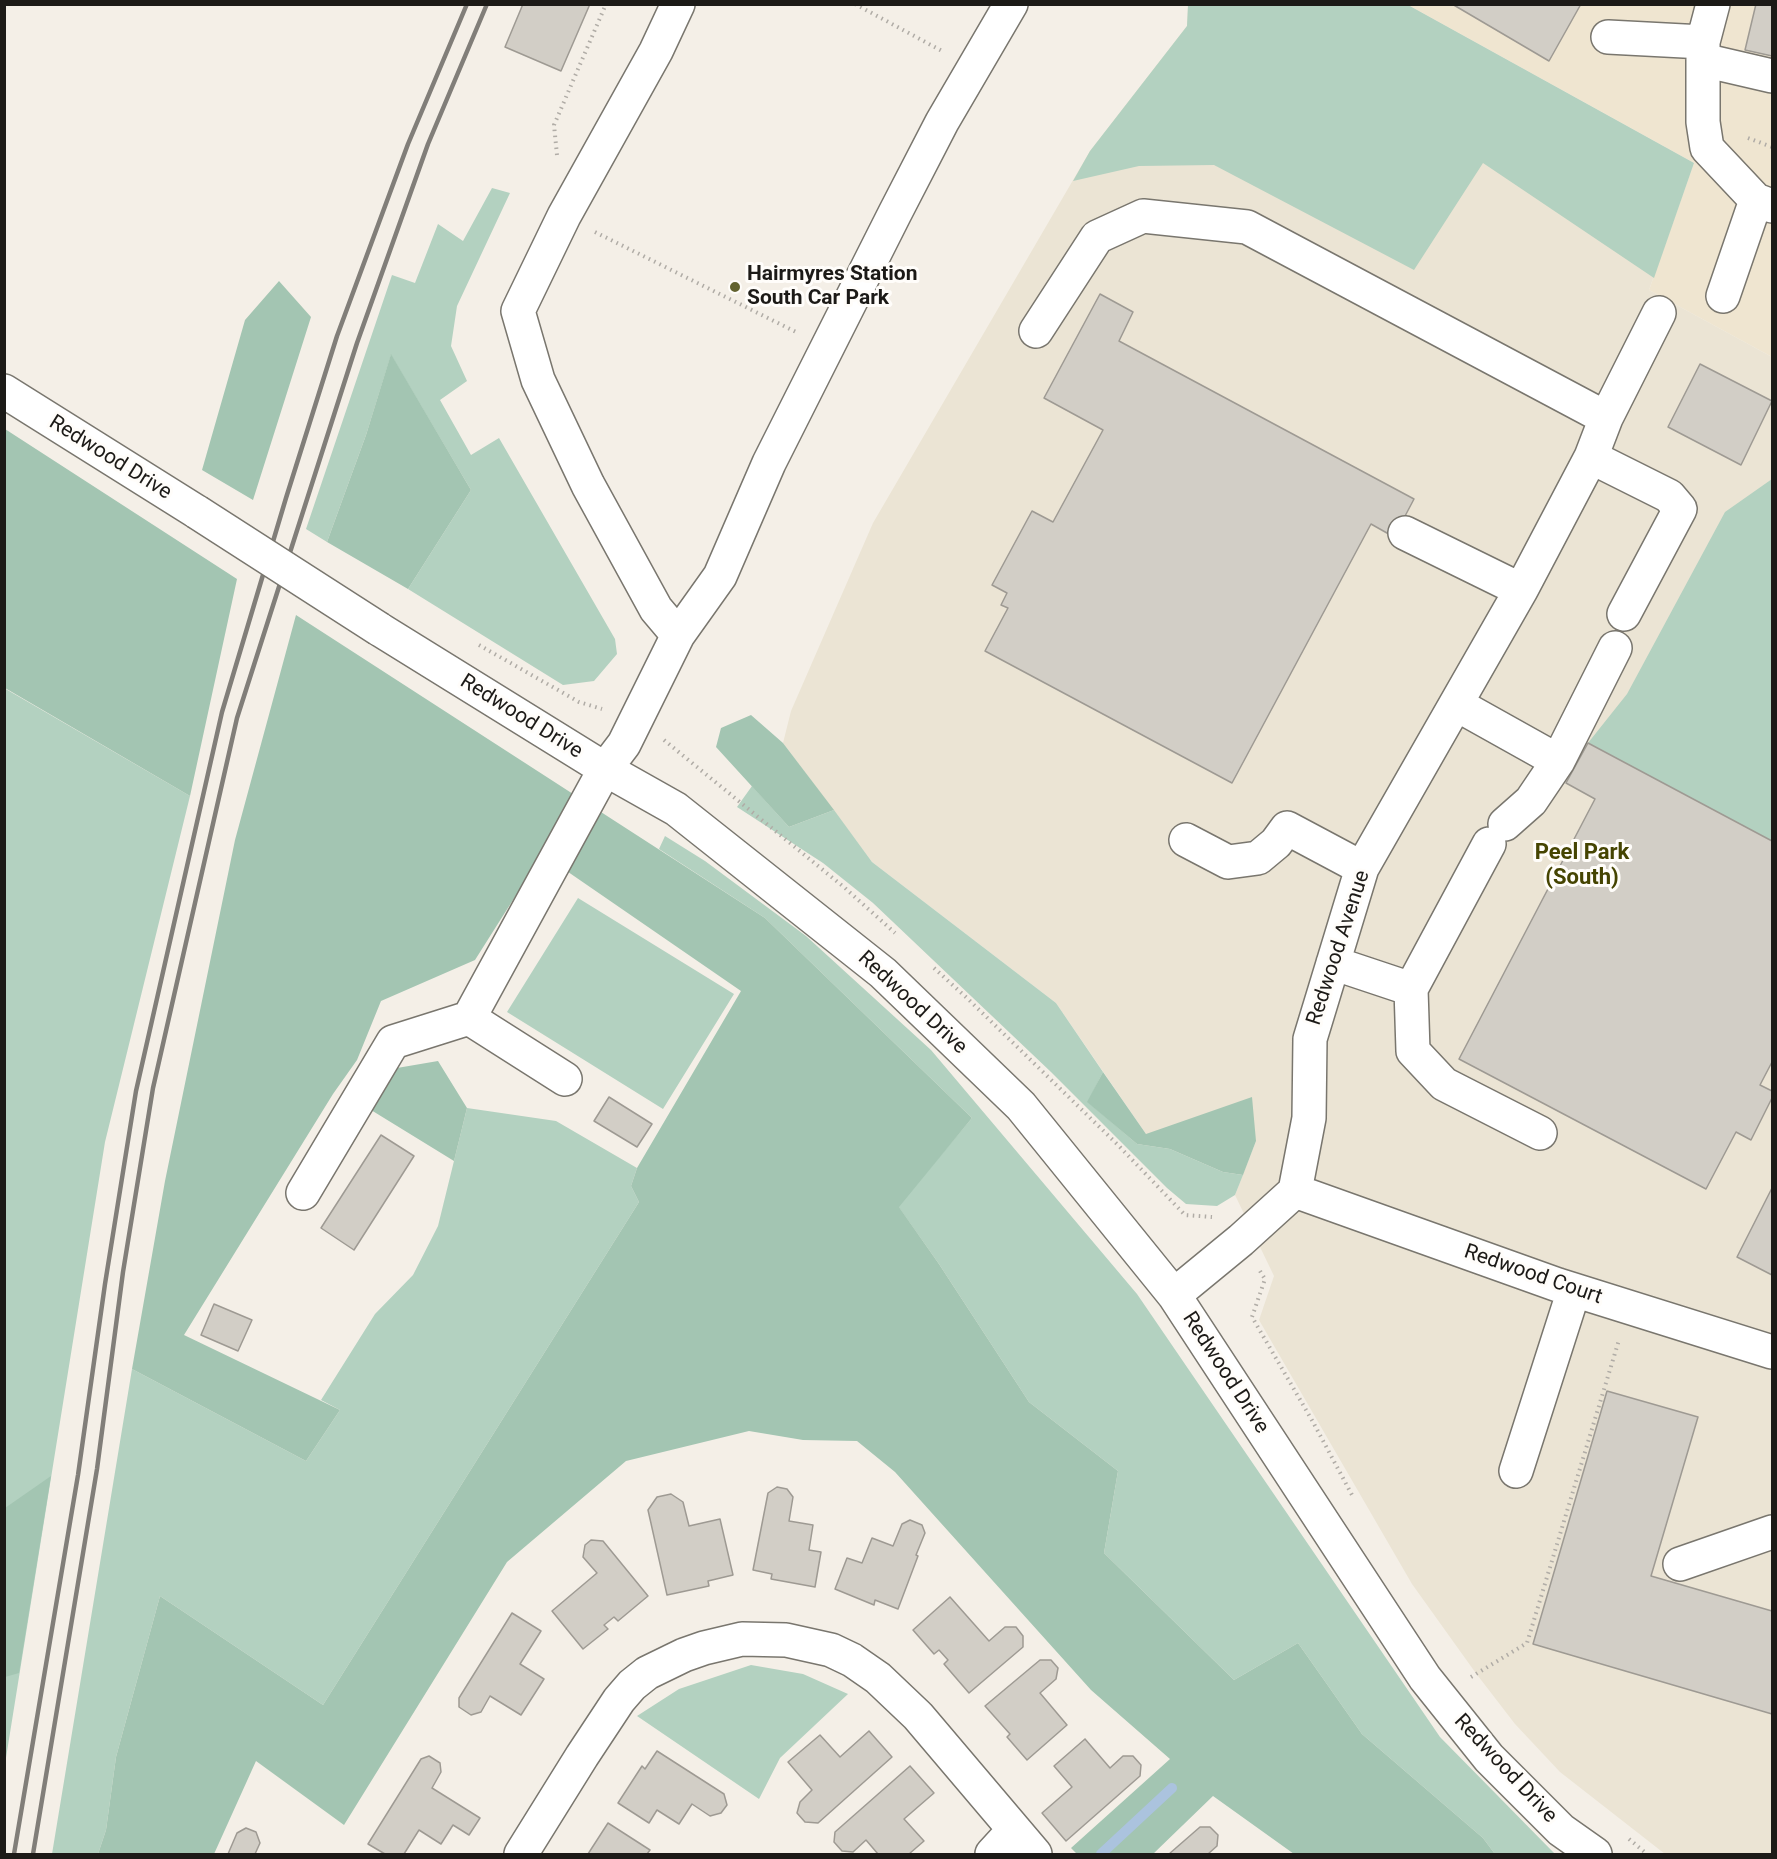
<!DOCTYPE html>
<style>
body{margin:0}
#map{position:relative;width:1777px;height:1859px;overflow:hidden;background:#f4efe7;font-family:Roboto,sans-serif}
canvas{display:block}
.frame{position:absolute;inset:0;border:6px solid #1c1a17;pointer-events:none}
</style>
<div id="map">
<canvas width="1777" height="1859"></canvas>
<div class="frame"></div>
</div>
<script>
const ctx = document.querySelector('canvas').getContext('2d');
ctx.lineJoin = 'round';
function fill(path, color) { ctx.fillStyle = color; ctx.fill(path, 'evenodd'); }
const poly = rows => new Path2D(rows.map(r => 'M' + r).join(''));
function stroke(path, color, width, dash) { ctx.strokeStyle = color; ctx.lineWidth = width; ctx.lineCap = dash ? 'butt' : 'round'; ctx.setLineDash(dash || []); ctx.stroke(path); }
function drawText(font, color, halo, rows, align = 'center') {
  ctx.font = font + ' Roboto,sans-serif'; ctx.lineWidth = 6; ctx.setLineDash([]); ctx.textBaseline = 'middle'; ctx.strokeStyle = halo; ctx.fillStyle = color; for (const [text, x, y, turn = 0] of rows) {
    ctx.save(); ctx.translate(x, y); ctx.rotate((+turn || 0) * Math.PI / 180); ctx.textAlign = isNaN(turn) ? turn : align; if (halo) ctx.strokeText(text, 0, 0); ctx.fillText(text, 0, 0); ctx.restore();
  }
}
fill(poly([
 [1408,5,1772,5,1772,357,1649,290,1694,163]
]), '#efe5d0');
fill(poly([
 [1188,5,1408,5,1694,163,1649,290,1772,357,1772,1854,1665,1854,1560,1772,1515,1724,1475,1672,1412,1584,1259,1320,1274,1276,1235,1195,1256,1141,1146,1134,1056,1003,872,862,783,743,791,711,873,523,1090,151,1187,26]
]), '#ebe4d4');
fill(poly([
 [1188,5,1408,5,1694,163,1654,278,1483,163,1414,270,1214,165,1139,166,1073,181,1090,151,1187,26],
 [492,188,510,193,457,306,451,346,467,381,440,400,471,455,499,438,615,639,617,654,594,681,563,685,408,589,471,490,391,355,366,435,327,542,306,529,392,275,415,283,438,224,463,241],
 [1772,479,1772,841,1588,743,1627,694,1725,512],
 [4,688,190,796,105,1142,5,1764],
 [752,786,789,827,834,810,872,862,1056,1003,1103,1072,1088,1102,1137,1144,1170,1149,1223,1172,1243,1175,1235,1195,1217,1206,1186,1204,1167,1188,1051,1072,873,903,823,863,737,807],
 [665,836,705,861,806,936,931,1050,1137,1294,1440,1737,1555,1854,1495,1854,1483,1838,1362,1734,1298,1643,1234,1680,1104,1553,1118,1471,1029,1402,939,1264,898,1206,972,1118,765,918,659,849],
 [578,898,734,994,663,1109,507,1012],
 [467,1108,556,1121,637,1168,631,1186,639,1202,323,1705,160,1596,116,1757,106,1830,98,1854,52,1854,132,1369,306,1461,340,1410,321,1400,375,1314,413,1275,438,1226],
 [751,1665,803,1674,848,1694,780,1758,759,1799,637,1716,679,1689]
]), '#b3d1c0');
fill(poly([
 [279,281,311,317,253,500,202,470,245,320],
 [391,354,471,490,408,589,327,542,366,435],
 [5,429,237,579,190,796,5,688],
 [296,615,765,918,972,1118,899,1207,939,1264,1029,1402,1118,1471,1104,1553,1234,1680,1298,1643,1362,1734,1483,1838,1495,1854,1294,1854,1213,1796,1153,1854,1077,1854,1071,1848,1170,1759,1091,1690,895,1472,857,1441,803,1440,749,1431,626,1461,507,1562,344,1825,256,1761,214,1854,98,1854,106,1830,116,1757,160,1596,323,1705,639,1202,631,1186,637,1168,741,991,542,854,475,960,381,1001,357,1060,333,1094,184,1335,340,1410,306,1461,132,1369,165,1181,235,840],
 [751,715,783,743,834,810,789,827,716,747,721,728],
 [438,1061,467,1108,454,1161,371,1110,397,1068],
 [1103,1072,1146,1134,1252,1097,1256,1141,1243,1175,1223,1172,1170,1149,1137,1144,1087,1102],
 [51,1476,19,1673,5,1677,5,1508]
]), '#a3c5b2');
stroke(poly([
 [1101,1854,1172,1788]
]), '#abc3de', 10);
const building = poly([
 [523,4,590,4,561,71,505,47,523,4],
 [1452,4,1581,4,1549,61,1452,4],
 [1756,4,1772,4,1772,56,1745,50,1756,4],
 [1100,294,1133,312,1119,341,1414,499,1394,537,1371,524,1232,783,985,651,1008,608,1001,605,1007,593,992,585,1032,511,1053,522,1103,430,1044,398,1100,294],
 [1700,364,1772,401,1741,465,1668,427,1700,364],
 [1588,743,1772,841,1772,1062,1760,1085,1772,1091,1772,1098,1751,1140,1736,1132,1706,1189,1459,1059,1595,799,1566,783,1588,743],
 [609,1097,652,1124,637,1147,594,1121,609,1097],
 [381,1135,414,1156,354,1250,321,1228,381,1135],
 [1772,1188,1772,1275,1737,1257,1772,1188],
 [214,1304,252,1320,238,1351,201,1335,214,1304],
 [1607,1391,1698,1417,1651,1576,1772,1611,1772,1714,1533,1644,1607,1391],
 [777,1487,787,1489,793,1497,789,1521,813,1525,809,1550,821,1552,815,1587,771,1579,772,1574,753,1570,768,1493,777,1487],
 [671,1494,683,1502,689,1526,720,1519,733,1575,708,1581,709,1586,667,1595,648,1510,657,1497,671,1494],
 [910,1520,922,1525,925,1533,916,1555,918,1556,898,1609,875,1600,874,1605,835,1589,847,1558,862,1563,872,1538,893,1546,902,1524,910,1520],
 [591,1540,603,1541,648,1596,618,1621,614,1617,604,1625,608,1629,583,1649,552,1611,597,1573,583,1557,585,1545,591,1540],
 [950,1597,989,1641,1005,1627,1016,1627,1023,1636,1023,1647,969,1693,944,1664,948,1660,939,1650,934,1654,913,1630,950,1597],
 [512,1613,541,1631,520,1664,544,1679,521,1715,490,1696,481,1712,471,1715,459,1707,459,1698,512,1613],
 [1040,1660,1051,1660,1058,1668,1056,1679,1040,1693,1067,1725,1027,1760,1007,1737,1010,1734,985,1706,1040,1660],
 [869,1731,892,1757,818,1823,805,1822,797,1813,800,1802,812,1790,788,1762,820,1735,840,1757,869,1731],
 [1085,1739,1110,1768,1123,1756,1133,1756,1141,1765,1140,1776,1066,1841,1042,1813,1072,1787,1054,1766,1085,1739],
 [657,1751,724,1794,727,1805,721,1813,710,1816,692,1804,679,1824,657,1810,649,1823,618,1803,642,1766,645,1769,657,1751],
 [429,1756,440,1763,441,1772,432,1788,480,1818,469,1835,453,1825,441,1844,419,1830,404,1854,385,1854,368,1844,421,1759,429,1756],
 [910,1766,934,1793,904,1819,924,1841,909,1854,878,1854,866,1840,853,1852,842,1851,834,1842,835,1832,910,1766],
 [608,1823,650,1850,647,1854,588,1854,608,1823],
 [1200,1827,1210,1827,1218,1835,1217,1846,1208,1854,1169,1854,1200,1827],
 [246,1828,256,1832,260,1843,255,1854,228,1854,237,1833,246,1828]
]);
fill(building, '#d2cec6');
stroke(building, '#9e9a93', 1.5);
const minor = poly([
 [1713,4,1703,42,1703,122,1707,148,1756,200,1772,206],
 [1608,37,1703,42],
 [1703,60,1772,76],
 [1723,296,1756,200],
 [1036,331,1097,237,1143,216,1247,227,1606,418],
 [4,391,197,512],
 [1591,457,1669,496,1680,509,1624,614],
 [1405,533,1521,590],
 [379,629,605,769,676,809,883,973,1021,1106,1174,1295,1425,1678,1489,1758,1561,1830,1595,1854],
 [678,635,656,609,588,485,538,380,518,311,564,216,656,51,678,4],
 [1456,704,1558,761],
 [1505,824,1531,801,1558,761,1615,648],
 [1186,840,1228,862,1258,858,1276,843,1287,828,1362,868],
 [1489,844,1411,989,1413,1051,1444,1084,1540,1133],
 [1333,963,1411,989],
 [469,1018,565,1079],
 [1295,1191,1558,1285,1772,1352],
 [303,1193,393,1042,469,1018,605,769,624,744,678,635,720,576,769,463,895,213,942,122,1011,4],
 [1174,1295,1241,1240,1295,1191,1309,1118,1310,1039,1362,868,1521,590,1591,457,1606,418,1659,313],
 [1516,1471,1574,1290],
 [1680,1564,1772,1532],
 [521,1854,582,1756,619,1700,632,1685,647,1673,684,1655,704,1648,742,1639,786,1640,831,1650,852,1660,878,1678,918,1716,1035,1854],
 [992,1854,1014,1830]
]);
stroke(minor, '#79766e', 36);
stroke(poly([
 [855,4,942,51],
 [1748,138,1772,147],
 [557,155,554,125,606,4],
 [595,232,796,332],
 [479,645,579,702,602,709],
 [664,740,845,888,895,933],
 [934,968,968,999,1118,1145,1185,1215,1212,1217],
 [1260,1271,1265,1279,1252,1317,1313,1422,1352,1495],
 [1471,1677,1527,1643,1619,1340],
 [1629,1839,1647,1854]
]), '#b0aca6', 4, [1.5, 4.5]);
stroke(minor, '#fff', 33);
stroke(poly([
 [14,1854,78,1475,105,1284,136,1091,222,712,286,498,337,336,408,144,467,4],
 [33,1854,97,1469,123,1272,153,1088,237,718,357,343,428,144,487,4]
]), '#817e79', 4.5);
const minorBridge = poly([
 [197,512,379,629]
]);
stroke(minorBridge, '#79766e', 36, []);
stroke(minorBridge, '#fff', 33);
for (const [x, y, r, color] of [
 [735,287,6,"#62622f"]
]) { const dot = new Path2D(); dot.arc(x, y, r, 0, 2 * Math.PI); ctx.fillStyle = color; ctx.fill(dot); stroke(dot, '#fffdfa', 2); }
drawText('bold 21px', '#1c1a17', '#fffdfa', [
 ["Hairmyres Station",747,275],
 ["South Car Park",747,299]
], 'left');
drawText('21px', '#1c1a17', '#fffdfa', [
 ["Redwood Drive",110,458,32],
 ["Redwood Drive",521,717,32],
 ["Redwood Avenue",1339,948,-72],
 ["Redwood Drive",912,1003,43],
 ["Redwood Court",1533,1275,19],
 ["Redwood Drive",1225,1373,57],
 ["Redwood Drive",1505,1769,47]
]);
drawText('bold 22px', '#454401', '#fffdfa', [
 ["Peel Park",1582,853],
 ["(South)",1582,878]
]);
</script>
